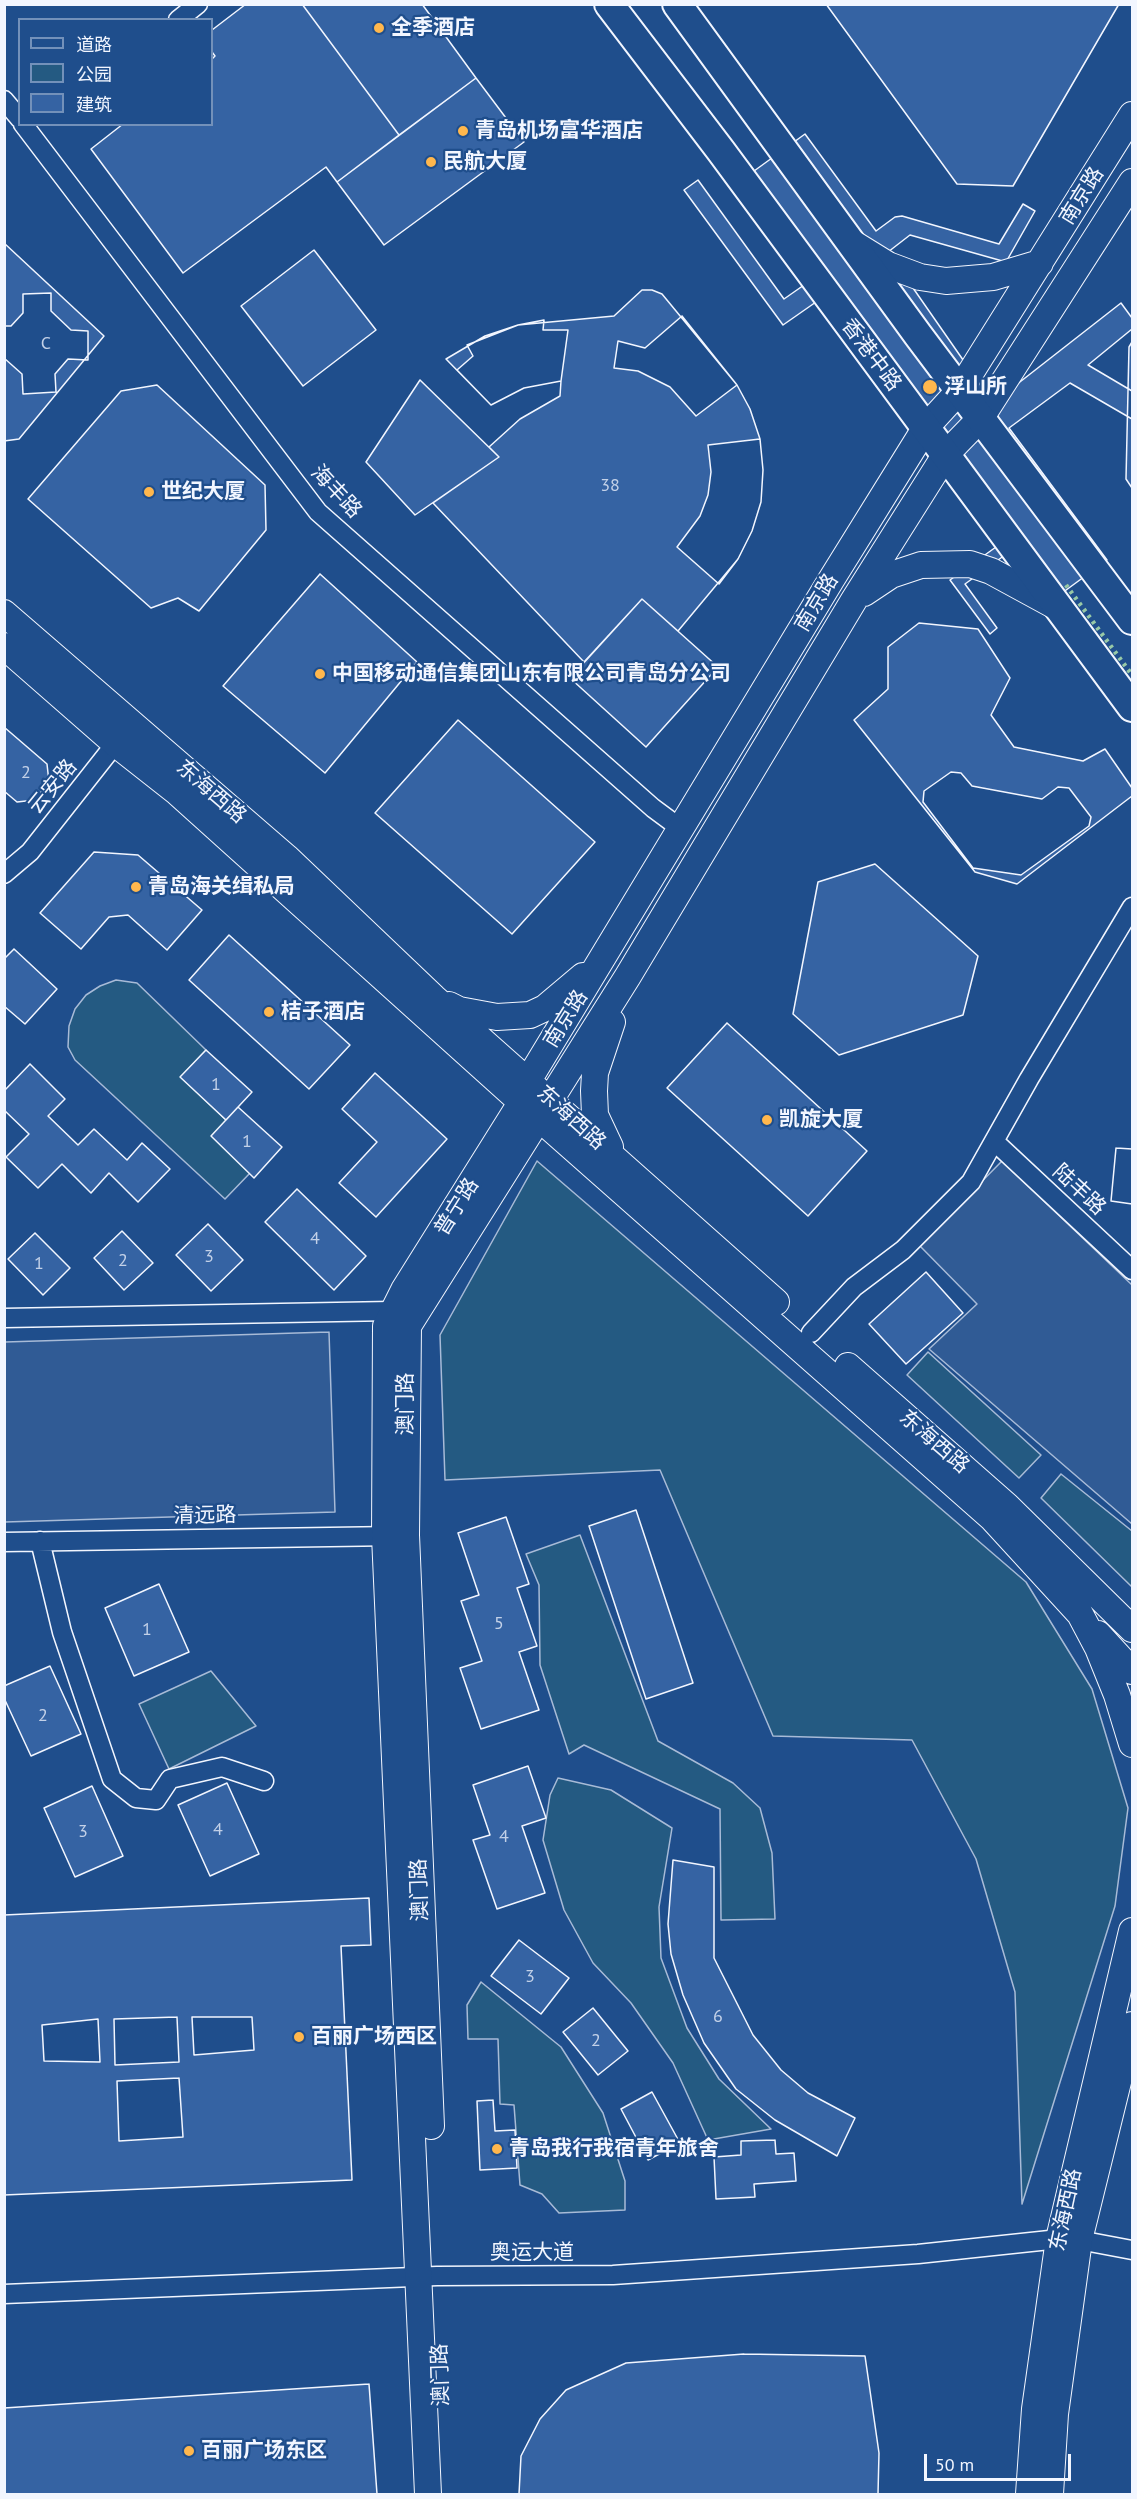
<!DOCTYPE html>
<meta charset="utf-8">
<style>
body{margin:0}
#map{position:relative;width:1137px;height:2499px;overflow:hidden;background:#1f4e8c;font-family:"PT Sans","Noto Sans SC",sans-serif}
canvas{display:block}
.frame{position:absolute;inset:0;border:6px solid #f2f6ff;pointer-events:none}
.legend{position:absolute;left:18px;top:18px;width:195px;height:108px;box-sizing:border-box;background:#1f4e8c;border:2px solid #7391ba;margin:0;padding:8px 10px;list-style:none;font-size:18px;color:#f2f6ff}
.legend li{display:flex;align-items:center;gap:12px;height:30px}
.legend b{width:30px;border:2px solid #7391ba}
.scale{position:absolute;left:924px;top:2454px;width:147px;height:27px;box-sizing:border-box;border:3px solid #f2f6ff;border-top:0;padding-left:8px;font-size:18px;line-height:21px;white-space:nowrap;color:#f2f6ff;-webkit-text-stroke:4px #1f4e8c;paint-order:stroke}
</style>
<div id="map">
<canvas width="1137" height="2499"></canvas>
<div class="frame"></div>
<ul class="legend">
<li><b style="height:8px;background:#1f4e8c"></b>道路</li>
<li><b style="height:16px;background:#245a82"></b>公园</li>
<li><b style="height:16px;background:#3563a3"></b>建筑</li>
</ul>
<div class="scale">50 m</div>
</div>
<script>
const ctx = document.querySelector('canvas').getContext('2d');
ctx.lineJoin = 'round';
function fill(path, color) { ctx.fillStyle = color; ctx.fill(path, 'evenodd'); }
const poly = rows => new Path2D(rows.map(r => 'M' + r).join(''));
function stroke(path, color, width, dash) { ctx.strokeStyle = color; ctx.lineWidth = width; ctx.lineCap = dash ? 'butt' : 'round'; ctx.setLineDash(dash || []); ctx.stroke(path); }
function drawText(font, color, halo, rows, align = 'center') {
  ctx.font = font + ' "PT Sans","Noto Sans SC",sans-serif'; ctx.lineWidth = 4.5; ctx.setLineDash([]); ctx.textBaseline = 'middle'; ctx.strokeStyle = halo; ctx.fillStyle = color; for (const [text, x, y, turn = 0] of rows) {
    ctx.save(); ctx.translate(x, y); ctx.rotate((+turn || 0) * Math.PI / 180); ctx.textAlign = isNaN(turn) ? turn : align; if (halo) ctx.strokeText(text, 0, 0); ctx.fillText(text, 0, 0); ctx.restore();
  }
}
const green = poly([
 [116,980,137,983,206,1050,181,1077,226,1120,251,1172,225,1199,75,1060,68,1047,69,1026,75,1009,86,995,100,986,116,980],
 [537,1161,1026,1582,1092,1689,1128,1808,1115,1906,1022,2204,1015,1992,976,1859,912,1740,773,1736,660,1470,445,1480,440,1335,537,1161],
 [928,1352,1041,1455,1019,1478,907,1375,928,1352],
 [1061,1474,1132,1531,1132,1587,1041,1498,1061,1474],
 [580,1535,658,1741,733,1783,760,1808,772,1853,775,1919,721,1920,720,1809,584,1745,569,1754,540,1665,539,1585,526,1554,580,1535],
 [211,1671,256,1726,169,1769,139,1704,211,1671],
 [558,1778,611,1790,672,1828,659,1907,661,1958,687,2028,719,2079,771,2129,708,2140,673,2063,631,2003,593,1963,564,1910,543,1840,550,1795,558,1778],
 [481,1982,561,2047,603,2113,625,2181,625,2210,559,2213,542,2194,520,2185,514,2105,500,2104,498,2039,468,2039,467,2005,481,1982]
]);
fill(green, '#245a82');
stroke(green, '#a8bbd7', 1.5);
const parking = poly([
 [1002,1161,1132,1285,1132,1524,929,1349,977,1304,919,1245,1002,1161],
 [329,1332,335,1512,5,1522,5,1342,329,1332]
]);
fill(parking, '#305b95');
stroke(parking, '#a8bbd7', 1.5);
const building = poly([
 [246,4,302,4,399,135,337,182,326,167,183,273,91,149,123,124,212,124,212,59,215,56,212,52,212,30,246,4],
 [302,4,422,4,476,78,399,135,302,4],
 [826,4,1119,4,1013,186,957,184,826,4],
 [476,78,524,142,384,245,337,182,476,78],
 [805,134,876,231,895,217,902,216,999,244,1023,204,1035,211,1006,262,910,235,888,252,993,403,1121,303,1132,318,1132,329,1088,365,1132,391,1132,419,1070,383,1009,428,1107,560,1043,607,1005,555,965,584,997,628,990,634,950,580,996,547,816,302,783,325,684,190,698,180,784,299,804,285,732,187,805,134],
 [4,243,104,336,19,439,4,441,4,243],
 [314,250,376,330,303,386,241,306,314,250],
 [642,290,652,290,662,294,737,385,750,409,760,439,763,470,761,502,752,531,738,559,678,631,642,599,584,662,433,503,499,457,489,447,520,419,560,396,561,381,524,388,491,405,446,359,485,336,518,325,614,316,642,290],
 [51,293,51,311,71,330,88,331,88,360,68,359,55,374,56,392,23,394,22,374,4,358,4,326,11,326,23,313,23,294,51,293],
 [682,316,737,385,696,416,670,387,638,371,614,368,618,341,645,348,682,316],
 [544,320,543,330,568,330,561,381,524,388,491,405,457,370,473,356,467,345,518,325,544,320],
 [1132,342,1132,488,1126,479,1129,347,1132,342],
 [420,380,499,457,415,515,366,462,420,380],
 [157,385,265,485,266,530,199,611,178,598,151,608,28,499,121,391,157,385],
 [760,439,763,470,761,502,752,531,738,559,719,584,677,547,700,516,708,495,711,472,708,445,760,439],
 [320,574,417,662,325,773,223,686,320,574],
 [642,599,718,667,646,747,570,678,642,599],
 [919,623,978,629,1010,678,991,715,1014,747,1083,761,1105,749,1132,788,1132,796,1017,884,975,872,854,720,888,689,888,647,919,623],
 [458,720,595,842,512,934,375,813,458,720],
 [4,727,47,764,49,782,35,800,17,802,4,791,4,727],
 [951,772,961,773,972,786,1042,799,1058,787,1069,788,1091,817,1089,826,1021,875,973,868,923,802,924,791,951,772],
 [94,852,138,855,202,910,167,950,128,915,109,917,81,949,40,913,94,852],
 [875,864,978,956,963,1015,839,1055,793,1014,818,882,875,864],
 [229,935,350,1045,309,1089,189,980,229,935],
 [14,949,57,989,25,1024,4,1006,4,959,14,949],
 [727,1023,867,1151,808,1216,667,1088,727,1023],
 [206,1050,252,1092,226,1120,180,1077,206,1050],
 [30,1064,65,1099,48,1116,78,1145,94,1129,127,1160,142,1143,170,1169,138,1202,109,1173,91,1193,62,1164,38,1188,6,1157,29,1134,4,1110,4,1091,30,1064],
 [375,1073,447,1139,376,1217,339,1183,377,1142,342,1109,375,1073],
 [238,1107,282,1147,254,1178,211,1136,238,1107],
 [1116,1148,1132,1149,1132,1204,1111,1201,1116,1148],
 [1116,1148,1132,1149,1132,1204,1111,1201,1116,1148],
 [297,1189,366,1256,334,1290,265,1222,297,1189],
 [208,1224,243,1260,211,1291,176,1255,208,1224],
 [122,1231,153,1263,124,1290,94,1258,122,1231],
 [35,1233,70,1268,43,1295,8,1259,35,1233],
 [926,1272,963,1313,906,1364,869,1324,926,1272],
 [636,1510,693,1683,646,1699,589,1526,636,1510],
 [506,1517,529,1584,517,1588,537,1646,519,1652,539,1710,481,1729,460,1668,482,1661,461,1601,479,1595,458,1533,506,1517],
 [159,1584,189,1652,134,1676,105,1608,159,1584],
 [50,1666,81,1734,31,1756,4,1698,4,1686,50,1666],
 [528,1766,546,1818,522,1826,545,1893,497,1909,473,1840,490,1835,473,1785,528,1766],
 [227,1783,259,1854,210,1876,178,1805,227,1783],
 [92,1786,123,1856,75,1877,44,1808,92,1786],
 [673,1860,714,1867,714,1958,753,2035,781,2070,808,2093,855,2118,837,2156,775,2120,736,2089,704,2043,683,1995,671,1954,668,1924,673,1860],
 [369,1898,371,1945,341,1946,352,2180,4,2195,4,1915,369,1898],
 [177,2017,179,2062,115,2065,114,2019,177,2017],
 [192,2017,252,2017,254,2050,194,2055,192,2017],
 [98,2019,100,2062,44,2061,42,2025,98,2019],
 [179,2078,183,2137,119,2141,117,2081,179,2078],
 [519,1940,569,1978,541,2014,491,1976,519,1940],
 [593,2008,628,2051,598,2075,563,2032,593,2008],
 [652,2092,680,2143,648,2160,621,2109,652,2092],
 [493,2100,495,2131,515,2130,517,2168,480,2170,477,2101,493,2100],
 [775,2140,776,2154,794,2153,796,2181,754,2184,755,2197,716,2199,714,2157,741,2155,741,2141,775,2140],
 [744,2354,865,2356,879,2453,878,2494,519,2494,521,2456,540,2419,566,2390,626,2363,744,2354],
 [369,2384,377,2494,4,2494,4,2408,369,2384]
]);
fill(building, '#3563a3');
stroke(building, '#f2f6ff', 1.5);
const street = poly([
 [178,20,198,4],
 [4,100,20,119],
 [23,124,318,512,653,808,680,828],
 [4,874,30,852,123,734],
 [995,1142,1132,1270],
 [4,1318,392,1311],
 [811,1333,854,1287,903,1250,971,1182,1029,1079,1132,907],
 [40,1541,62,1632,112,1779,136,1798,156,1800,170,1779,222,1767,264,1781],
 [4,1542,395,1536],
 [1079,2240,1132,2250],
 [4,2294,437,2276,613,2275,918,2254,1059,2239]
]);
const secondary = poly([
 [854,244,888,265,920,277,946,281,993,277,1040,263],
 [864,593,891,575,921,565,970,564,991,571,1059,608],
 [4,613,286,857,434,998,776,1302],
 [4,646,116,744,177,792,538,1117,992,1518,1080,1614,1098,1648,1117,1695,1132,1744],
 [449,1005,459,1010,497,1017,530,1015,545,1008,583,976],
 [610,1147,595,1115,594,1091,595,1073,612,1022],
 [848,1366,1007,1506,1132,1629],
 [1098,1634,1132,1671],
 [431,2126,406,1535,408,1326,628,976,854,600,946,454,980,419,1132,182],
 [428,2494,385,1536,386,1326,404,1290,521,1103,529,1079,831,580,926,427,959,391,1132,115],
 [1029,2494,1035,2409,1059,2239,1132,1931],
 [1050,2494,1055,2414,1079,2240,1132,2025]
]);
const primary = poly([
 [609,4,721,151,1132,707],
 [677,4,918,335,1132,620]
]);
stroke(street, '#f2f6ff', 21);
stroke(secondary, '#f2f6ff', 28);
stroke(primary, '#f2f6ff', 32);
stroke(street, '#1f4e8c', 18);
stroke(secondary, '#1f4e8c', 26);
stroke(primary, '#1f4e8c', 28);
stroke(poly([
 [1066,585,1132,675]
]), '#97c8a6', 4.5, [3, 4.5]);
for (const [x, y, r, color] of [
 [379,28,6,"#ffb74d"],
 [463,131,6,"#ffb74d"],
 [431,162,6,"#ffb74d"],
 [930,387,8,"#ffb74d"],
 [149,492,6,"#ffb74d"],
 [320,674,6,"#ffb74d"],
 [136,887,6,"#ffb74d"],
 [269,1012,6,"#ffb74d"],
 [767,1120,6,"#ffb74d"],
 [299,2037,6,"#ffb74d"],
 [497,2149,6,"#ffb74d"],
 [189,2451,6,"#ffb74d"]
]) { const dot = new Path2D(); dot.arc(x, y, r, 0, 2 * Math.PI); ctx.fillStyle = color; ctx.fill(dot); stroke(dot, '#1f4e8c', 2); }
drawText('18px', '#c3d1e8', null, [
 ["C",46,344],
 ["38",610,486],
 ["2",26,773],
 ["1",216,1085],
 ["1",247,1142],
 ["4",315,1239],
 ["3",209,1257],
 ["2",123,1261],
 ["1",39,1264],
 ["5",499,1624],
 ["1",147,1630],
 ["2",43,1716],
 ["4",218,1830],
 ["3",83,1832],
 ["4",504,1837],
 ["3",530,1977],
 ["6",718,2017],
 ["2",596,2041]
]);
drawText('bold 21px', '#f2f6ff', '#1f4e8c', [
 ["全季酒店",391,28],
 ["青岛机场富华酒店",475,131],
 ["民航大厦",443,162],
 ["浮山所",944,387],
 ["世纪大厦",161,492],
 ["中国移动通信集团山东有限公司青岛分公司",332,674],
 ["青岛海关缉私局",148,887],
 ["桔子酒店",281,1012],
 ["凯旋大厦",779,1120],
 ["百丽广场西区",311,2037],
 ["青岛我行我宿青年旅舍",509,2149],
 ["百丽广场东区",201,2451]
], 'left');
drawText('21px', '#f2f6ff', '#1f4e8c', [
 ["南京路",1082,196,-58],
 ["香港中路",871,355,53],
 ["海丰路",336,492,47],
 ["南京路",817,603,-59],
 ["云安路",53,787,-51],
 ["东海西路",211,792,41],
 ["南京路",566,1019,-58],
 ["东海西路",571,1118,42],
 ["陆丰路",1079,1190,43],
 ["普宁路",457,1207,-58],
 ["澳门路",406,1404,-90],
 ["东海西路",934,1442,41],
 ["清远路",205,1516,-1],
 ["澳门路",420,1890,-92],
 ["东海西路",1066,2210,-78],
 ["奥运大道",532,2253],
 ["澳门路",441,2375,-92]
]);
</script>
